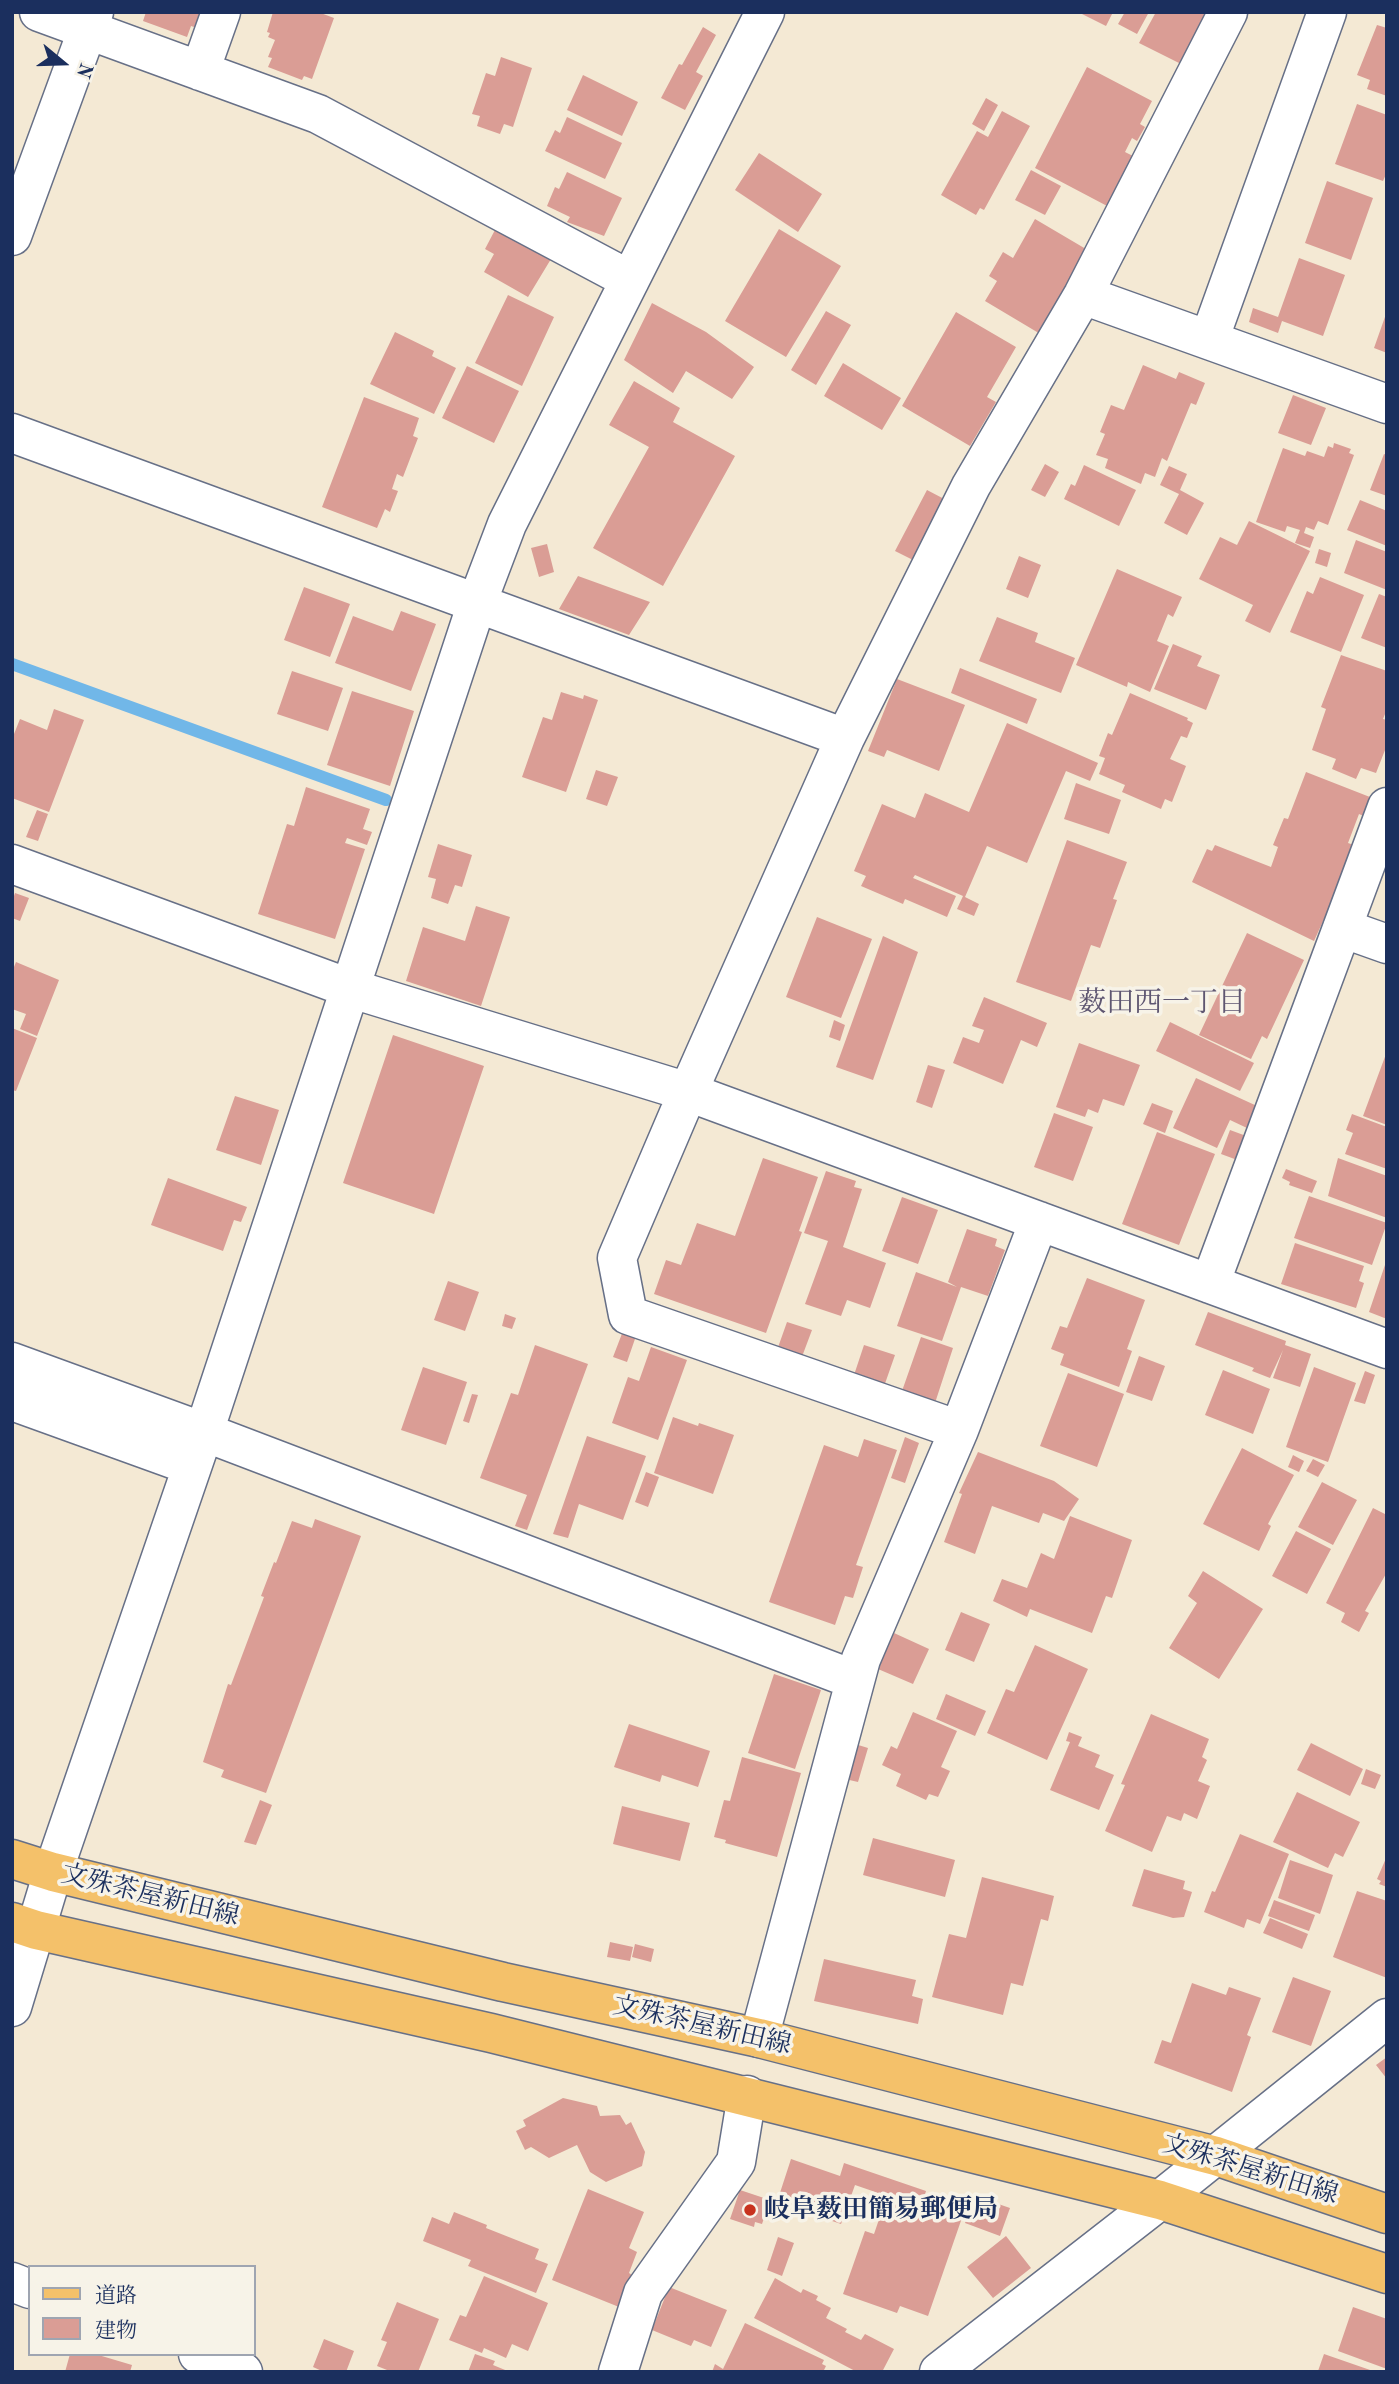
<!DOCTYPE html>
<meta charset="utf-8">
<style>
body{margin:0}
#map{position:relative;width:1399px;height:2384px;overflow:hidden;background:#f4e9d4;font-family:"Old Standard TT","Noto Serif JP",serif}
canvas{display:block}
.frame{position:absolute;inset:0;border:14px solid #1b2f5e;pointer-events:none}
.legend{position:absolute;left:28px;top:2265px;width:228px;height:91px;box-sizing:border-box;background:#f7f3e8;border:2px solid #9fa5b1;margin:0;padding:9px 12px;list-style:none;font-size:21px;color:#1b2f5e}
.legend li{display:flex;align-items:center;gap:14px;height:35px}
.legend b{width:35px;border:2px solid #9fa5b1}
.north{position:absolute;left:28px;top:28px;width:70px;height:70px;-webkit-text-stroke:5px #f7f3e8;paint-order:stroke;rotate:109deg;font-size:19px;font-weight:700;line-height:28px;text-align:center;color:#1b2f5e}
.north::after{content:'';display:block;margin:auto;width:24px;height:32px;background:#1b2f5e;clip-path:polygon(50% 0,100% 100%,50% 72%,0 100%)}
</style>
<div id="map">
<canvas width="1399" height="2384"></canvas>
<div class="frame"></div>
<ul class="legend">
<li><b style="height:9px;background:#f4c16a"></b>道路</li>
<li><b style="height:19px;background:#da9d95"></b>建物</li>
</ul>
<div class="north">N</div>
</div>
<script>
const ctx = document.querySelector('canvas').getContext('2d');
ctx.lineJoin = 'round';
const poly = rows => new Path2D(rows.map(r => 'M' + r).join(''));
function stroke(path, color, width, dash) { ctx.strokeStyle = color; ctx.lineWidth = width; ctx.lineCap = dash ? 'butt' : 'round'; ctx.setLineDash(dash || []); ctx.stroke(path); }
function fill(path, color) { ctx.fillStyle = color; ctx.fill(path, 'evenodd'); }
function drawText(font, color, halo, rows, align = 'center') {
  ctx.font = font + ' "Old Standard TT","Noto Serif JP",serif'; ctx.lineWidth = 7; ctx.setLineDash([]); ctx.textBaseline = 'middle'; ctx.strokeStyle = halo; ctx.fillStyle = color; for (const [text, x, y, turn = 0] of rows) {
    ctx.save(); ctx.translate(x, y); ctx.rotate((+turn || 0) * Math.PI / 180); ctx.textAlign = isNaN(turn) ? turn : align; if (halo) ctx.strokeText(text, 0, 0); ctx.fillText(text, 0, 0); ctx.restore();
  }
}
stroke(poly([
 [12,664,386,800]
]), '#71b7e8', 12);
fill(poly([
 [146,12,203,12,197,28,191,26,187,37,143,21],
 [273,12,318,12,334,18,312,79,304,76,302,80,268,67,272,58,268,57,275,40,268,37,270,33,267,32],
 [1078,12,1113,12,1106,26],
 [1125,12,1149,12,1137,34,1118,24],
 [1156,12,1207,12,1181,64,1139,43],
 [1377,25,1387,28,1387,96,1367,89,1370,80,1357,75],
 [703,27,716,35,696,72,703,76,685,110,661,98,679,64,682,65],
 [501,57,532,68,513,127,504,124,500,134,477,126,480,116,472,114,486,73,495,76],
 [1087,67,1152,101,1140,124,1145,127,1137,141,1132,138,1125,152,1135,157,1109,207,1035,168],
 [583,75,638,102,622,136,567,110],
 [986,98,998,105,984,131,972,124],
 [1357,104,1387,115,1387,172,1383,181,1335,164],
 [1002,111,1030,126,984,210,980,208,976,215,941,195,977,131,988,137],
 [567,117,622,143,605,179,545,151,555,130,560,133],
 [759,153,822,194,798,232,735,190],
 [1031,170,1061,186,1045,215,1015,200],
 [567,172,622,198,604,236,567,222,570,217,547,206,555,187,559,189],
 [1327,181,1373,198,1351,260,1305,243],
 [1035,219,1091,252,1042,335,985,301,997,281,989,276,1003,252,1013,258],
 [496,228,551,259,528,297,484,272,494,254,485,249],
 [779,229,841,266,786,357,725,321],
 [1299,258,1345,275,1323,336,1282,321,1278,333,1249,322,1253,308,1278,317],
 [508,295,554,317,522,386,475,363],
 [652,303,706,332,754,367,732,399,686,371,673,393,624,360],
 [826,311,851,325,816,385,791,370],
 [956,312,1016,347,987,397,996,402,970,446,902,406],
 [1386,314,1387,314,1387,353,1374,348],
 [395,332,434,351,432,356,456,368,434,414,370,384],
 [843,363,901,398,882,430,824,396],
 [1143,365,1176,379,1179,372,1205,383,1196,405,1191,403,1167,461,1162,458,1155,477,1145,473,1141,484,1105,468,1108,459,1096,455,1105,434,1100,432,1111,405,1124,410],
 [467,366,519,391,494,443,442,418],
 [634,381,680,408,673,422,735,456,663,586,593,548,649,447,609,425],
 [1293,395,1326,408,1311,445,1278,433],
 [364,397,419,418,413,436,418,438,403,477,397,474,392,489,398,491,390,512,385,509,377,528,322,507],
 [1334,443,1351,449,1349,453,1354,455,1328,525,1318,521,1314,530,1306,527,1304,533,1314,537,1310,548,1295,543,1300,530,1287,526,1285,532,1256,522,1283,448,1305,456,1307,451,1324,457,1328,446,1333,448],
 [1384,454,1387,455,1387,496,1370,490],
 [1045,464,1059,472,1045,497,1031,490],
 [1084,465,1136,490,1119,526,1064,499,1071,484,1075,486],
 [1169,466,1187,474,1180,490,1204,503,1187,535,1164,523,1179,494,1160,485],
 [927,490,948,501,917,562,895,551],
 [1360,500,1387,511,1387,546,1347,530],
 [1249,521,1310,551,1270,633,1245,621,1253,605,1199,579,1220,537,1237,545],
 [1356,540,1387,552,1387,590,1344,573],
 [547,544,554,572,539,577,531,548],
 [1319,549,1331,553,1327,567,1315,563],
 [1019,556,1041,565,1028,598,1006,589],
 [1117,569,1182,597,1173,617,1168,614,1157,641,1169,646,1150,692,1128,682,1127,687,1076,665],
 [578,576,650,602,629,635,559,609],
 [1320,577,1364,595,1341,652,1290,632,1307,591,1313,594],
 [304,587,350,604,330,657,284,640],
 [1379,594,1387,597,1387,648,1361,638],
 [401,611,436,624,411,691,335,663,353,616,393,631],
 [997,617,1038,633,1035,642,1075,658,1061,693,979,661],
 [1173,644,1202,656,1197,666,1220,675,1206,710,1154,689],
 [1341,655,1387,671,1387,709,1383,719,1387,720,1387,745,1376,773,1361,768,1356,779,1332,769,1336,759,1312,750,1326,709,1321,707],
 [960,668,1037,699,1027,724,951,693],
 [292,671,343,688,328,731,277,714],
 [897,679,965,705,939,771,887,750,884,757,868,751],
 [352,691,414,711,390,786,327,765],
 [561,692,583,699,584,695,598,700,566,792,522,777,543,717,552,720],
 [1130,693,1188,718,1187,720,1193,723,1187,738,1181,736,1170,759,1186,766,1172,802,1165,799,1161,809,1122,792,1125,785,1099,774,1105,758,1099,756,1108,733,1112,735],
 [54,709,84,720,49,812,12,798,12,739,20,719,47,730],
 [1007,723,1098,763,1090,781,1066,771,1027,863,987,846,965,897,979,904,974,916,957,909,963,896,915,875,913,878,956,896,947,917,905,899,903,904,861,886,866,876,854,871,882,804,915,818,925,793,969,812],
 [596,770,618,777,607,806,586,799],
 [1306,772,1375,799,1368,818,1359,814,1348,843,1357,846,1314,941,1192,882,1207,849,1212,851,1215,845,1271,867,1278,847,1273,845,1284,818,1288,819],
 [1076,783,1121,800,1109,834,1064,819],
 [306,787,370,809,363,829,372,832,367,845,347,838,345,843,365,849,335,939,258,914,287,824,294,826],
 [37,810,48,814,38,841,26,837],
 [1067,840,1127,862,1113,899,1117,900,1100,948,1091,945,1071,1001,1016,982],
 [438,844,472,855,462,887,455,885,448,904,431,898,436,879,428,877],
 [15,893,29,898,20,921,12,918,12,902],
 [476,906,510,917,481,1006,406,981,423,927,465,941],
 [817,917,872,939,841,1018,786,997],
 [1247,933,1304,960,1267,1039,1262,1036,1251,1059,1199,1035],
 [883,936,918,952,873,1080,836,1067],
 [16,962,59,980,37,1036,20,1029,26,1014,12,1009,12,972],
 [984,997,1047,1023,1037,1047,1021,1040,1003,1084,953,1063,963,1037,979,1043,984,1030,972,1026],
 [834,1020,845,1025,840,1041,829,1037],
 [1170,1022,1254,1063,1240,1091,1156,1051],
 [12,1028,37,1038,16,1091,12,1090],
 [393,1035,484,1066,434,1214,343,1183],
 [1079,1043,1140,1065,1124,1106,1103,1099,1098,1113,1088,1109,1085,1117,1056,1107],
 [1386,1054,1387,1054,1387,1125,1363,1116],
 [928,1065,945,1070,932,1108,916,1102],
 [1196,1078,1257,1106,1247,1128,1230,1120,1217,1148,1173,1128],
 [235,1096,279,1110,261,1165,216,1150],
 [1152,1103,1173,1111,1165,1133,1143,1124],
 [1054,1113,1093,1127,1073,1181,1034,1167],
 [1352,1114,1387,1127,1387,1169,1345,1154,1353,1133,1346,1130],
 [1230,1130,1249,1137,1240,1161,1221,1154],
 [1157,1132,1215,1154,1179,1245,1122,1224],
 [763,1158,818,1177,799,1231,802,1232,766,1333,654,1294,666,1260,681,1265,697,1223,735,1236],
 [1338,1158,1387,1176,1387,1218,1328,1196],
 [1286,1169,1317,1181,1312,1193,1289,1185,1290,1182,1282,1178],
 [826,1171,856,1181,854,1187,862,1189,843,1247,886,1263,870,1308,847,1300,841,1316,805,1304,828,1241,804,1233],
 [168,1178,247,1207,241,1222,234,1220,223,1251,151,1225],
 [1309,1196,1387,1223,1372,1265,1294,1238],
 [902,1197,938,1210,918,1264,882,1251],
 [967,1229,997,1239,995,1246,1005,1250,988,1296,961,1287,942,1341,897,1326,916,1272,957,1287,948,1282],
 [1295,1243,1364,1266,1359,1281,1364,1283,1356,1308,1281,1284],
 [1386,1262,1387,1262,1387,1319,1369,1312],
 [1087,1278,1145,1300,1127,1349,1132,1351,1119,1387,1060,1365,1064,1354,1051,1349,1060,1326,1067,1328],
 [448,1281,479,1292,465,1331,434,1320],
 [1208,1312,1286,1341,1285,1345,1311,1354,1300,1387,1273,1378,1283,1350,1270,1378,1252,1371,1254,1368,1195,1345],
 [505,1314,516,1318,512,1329,502,1326],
 [787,1322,812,1330,800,1362,776,1353],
 [623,1331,636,1336,627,1362,613,1357],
 [921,1337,953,1348,935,1403,902,1391],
 [535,1345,588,1364,527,1530,515,1526,527,1495,480,1478,511,1393,518,1395],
 [864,1345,895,1355,881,1395,851,1384],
 [651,1347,687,1360,658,1440,612,1423,628,1377,639,1381],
 [1139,1356,1165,1366,1152,1401,1126,1392],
 [423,1367,467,1382,446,1445,401,1430],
 [1314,1367,1356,1383,1328,1462,1286,1447],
 [1223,1370,1270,1389,1253,1434,1205,1415],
 [1365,1371,1375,1375,1365,1404,1354,1401],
 [1068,1373,1124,1394,1097,1467,1040,1446],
 [472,1394,478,1395,469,1423,463,1421],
 [673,1417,698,1426,699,1423,734,1435,713,1494,654,1473],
 [587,1436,646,1456,623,1520,579,1504,568,1538,553,1534],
 [905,1437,919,1443,905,1483,891,1478],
 [864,1439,897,1450,856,1565,863,1567,853,1598,845,1596,835,1625,769,1602,824,1445,858,1457],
 [1242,1448,1294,1475,1268,1524,1271,1526,1259,1551,1203,1524],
 [978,1452,1054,1481,1079,1499,1064,1521,1043,1513,1039,1523,992,1506,975,1554,944,1542,962,1494,959,1493],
 [1293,1455,1304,1461,1299,1472,1288,1467],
 [1313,1459,1325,1465,1318,1477,1306,1471],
 [646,1472,659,1477,648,1507,635,1502],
 [1322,1482,1357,1500,1333,1545,1298,1527],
 [1373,1508,1387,1515,1387,1572,1365,1611,1369,1613,1359,1632,1341,1622,1345,1613,1326,1603],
 [1070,1516,1132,1540,1112,1598,1106,1596,1092,1633,1030,1609,1027,1617,993,1601,1002,1579,1027,1588,1041,1553,1054,1559],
 [315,1519,361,1536,266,1793,221,1777,224,1770,203,1762,228,1684,231,1685,264,1597,261,1596,274,1562,276,1563,292,1521,312,1528],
 [1296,1531,1331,1549,1307,1594,1272,1576],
 [1203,1571,1263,1609,1219,1679,1169,1648,1197,1603,1188,1596],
 [961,1612,990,1624,974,1662,945,1650],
 [894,1633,929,1649,913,1684,878,1669],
 [1035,1645,1088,1669,1047,1760,987,1733,1006,1689,1014,1692],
 [774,1674,821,1690,795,1769,748,1753],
 [946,1694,986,1711,975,1736,936,1719],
 [913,1712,957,1731,941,1767,950,1771,938,1797,929,1794,926,1800,896,1786,901,1774,882,1765,891,1746,897,1749],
 [1151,1714,1209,1739,1202,1757,1207,1760,1198,1781,1210,1786,1197,1819,1184,1813,1181,1821,1167,1816,1152,1852,1105,1831,1125,1785,1121,1784],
 [629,1724,710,1751,698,1787,662,1775,660,1782,614,1767],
 [1069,1732,1082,1737,1078,1746,1100,1755,1095,1767,1114,1775,1099,1810,1050,1790,1070,1742,1066,1741],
 [1311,1743,1363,1769,1350,1796,1297,1770],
 [855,1744,868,1748,858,1782,845,1779],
 [742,1757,801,1773,777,1857,725,1843,726,1840,714,1837,724,1800,730,1801],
 [1366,1769,1381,1775,1375,1789,1361,1784],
 [1297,1792,1360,1822,1343,1857,1335,1853,1328,1868,1273,1842],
 [260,1800,272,1805,256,1845,244,1842],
 [622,1806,690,1823,680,1861,613,1844],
 [1240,1834,1289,1854,1260,1924,1247,1919,1244,1928,1204,1912,1212,1891,1215,1892],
 [873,1838,955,1860,945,1897,863,1875],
 [1387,1856,1387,1887,1379,1884,1381,1881,1377,1879],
 [1290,1860,1333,1875,1320,1914,1278,1898],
 [1144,1869,1185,1881,1183,1889,1192,1892,1184,1917,1173,1918,1132,1906],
 [982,1877,1054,1896,1048,1921,1041,1919,1023,1986,1011,1983,1003,2015,932,1997,949,1934,966,1938],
 [1357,1891,1387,1901,1387,1978,1333,1957],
 [1274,1900,1315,1915,1309,1931,1268,1916],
 [1270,1918,1308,1934,1302,1949,1263,1933],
 [610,1942,633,1947,630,1961,607,1957],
 [635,1944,654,1949,651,1962,632,1957],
 [824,1959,916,1980,912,1996,923,1999,918,2024,814,2001],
 [1293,1977,1331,1991,1311,2046,1272,2032],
 [1192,1983,1226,1995,1229,1987,1261,1998,1247,2035,1251,2037,1232,2092,1154,2063,1162,2040,1171,2043],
 [1387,2057,1387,2079,1376,2065],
 [563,2098,597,2106,600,2116,620,2115,626,2125,631,2122,645,2152,642,2166,606,2182,590,2172,577,2145,549,2158,531,2147,525,2150,516,2131,526,2126,523,2120],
 [791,2159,840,2176,844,2163,926,2191,924,2198,964,2212,928,2316,900,2306,897,2313,843,2294,865,2231,874,2234,887,2196,855,2185,841,2224,777,2202],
 [588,2189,644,2212,629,2248,637,2252,629,2273,632,2275,619,2307,552,2280],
 [740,2190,770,2200,762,2224,755,2222,754,2227,730,2219],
 [975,2196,1010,2208,1000,2236,965,2223],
 [454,2212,487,2225,486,2228,539,2249,535,2259,548,2264,536,2293,468,2266,471,2260,423,2241,432,2217,449,2224],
 [1006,2236,1031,2268,993,2298,967,2267],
 [778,2237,794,2243,782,2276,767,2270],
 [484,2276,548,2303,528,2351,512,2344,506,2358,484,2348,482,2353,449,2340,460,2315,466,2317],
 [775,2278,801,2293,803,2289,818,2296,816,2300,831,2308,826,2318,847,2329,845,2332,861,2340,865,2334,894,2349,882,2372,857,2372,754,2318],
 [669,2287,727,2310,711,2347,694,2340,691,2346,652,2330],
 [397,2302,439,2319,418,2372,392,2372,377,2366,387,2342,381,2340],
 [1353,2307,1387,2319,1387,2369,1338,2351],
 [745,2323,824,2360,822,2364,826,2366,823,2372,712,2372,715,2364,723,2369],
 [324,2339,354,2351,346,2372,324,2372,313,2367],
 [70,2354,95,2354,132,2365,130,2372,65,2372],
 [475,2354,495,2361,493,2365,510,2372,468,2372],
 [1324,2354,1373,2371,1373,2372,1318,2371]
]), '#da9d95');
const minor = poly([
 [39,12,318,114,630,280],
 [200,71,221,12],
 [12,236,94,12],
 [1083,295,1387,404],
 [1209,340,1327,12],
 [12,433,845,738],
 [12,864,349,988,688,1092,1387,1349],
 [1342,928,1387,944],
 [1210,1284,1387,807],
 [12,1362,204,1432,855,1680],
 [12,1401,192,1466],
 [959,1430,628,1315,617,1258,688,1092,845,738,971,486,1083,295,1228,12],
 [12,2007,53,1872,204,1432,477,603,507,524,765,12],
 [759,2038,861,1659,959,1430,1039,1221],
 [12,2282,30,2289],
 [198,2354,243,2372],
 [618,2372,643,2293,736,2162,747,2095],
 [939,2372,1160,2200,1387,2018]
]);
const major = poly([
 [12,1859,53,1872,503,1982,759,2038,1216,2156,1387,2214],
 [12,1922,36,1930,491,2033,1160,2200,1387,2274]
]);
stroke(minor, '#677087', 41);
stroke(major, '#677087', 41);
stroke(minor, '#fff', 38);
stroke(major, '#f4c16a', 38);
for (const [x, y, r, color] of [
 [750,2210,7,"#c8321e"]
]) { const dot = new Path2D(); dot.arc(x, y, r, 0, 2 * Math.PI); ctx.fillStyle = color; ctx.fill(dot); stroke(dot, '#f7f3e8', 2.5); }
drawText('26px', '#1b2f5e', '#f7f3e8', [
 ["文殊茶屋新田線",150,1896,14],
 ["文殊茶屋新田線",702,2026,13],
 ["文殊茶屋新田線",1250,2170,17]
]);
drawText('bold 26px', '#1b2f5e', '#f7f3e8', [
 ["岐阜薮田簡易郵便局",764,2210]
], 'left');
drawText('28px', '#5e5671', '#f7f3e8', [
 ["薮田西一丁目",1162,1004]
]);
</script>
